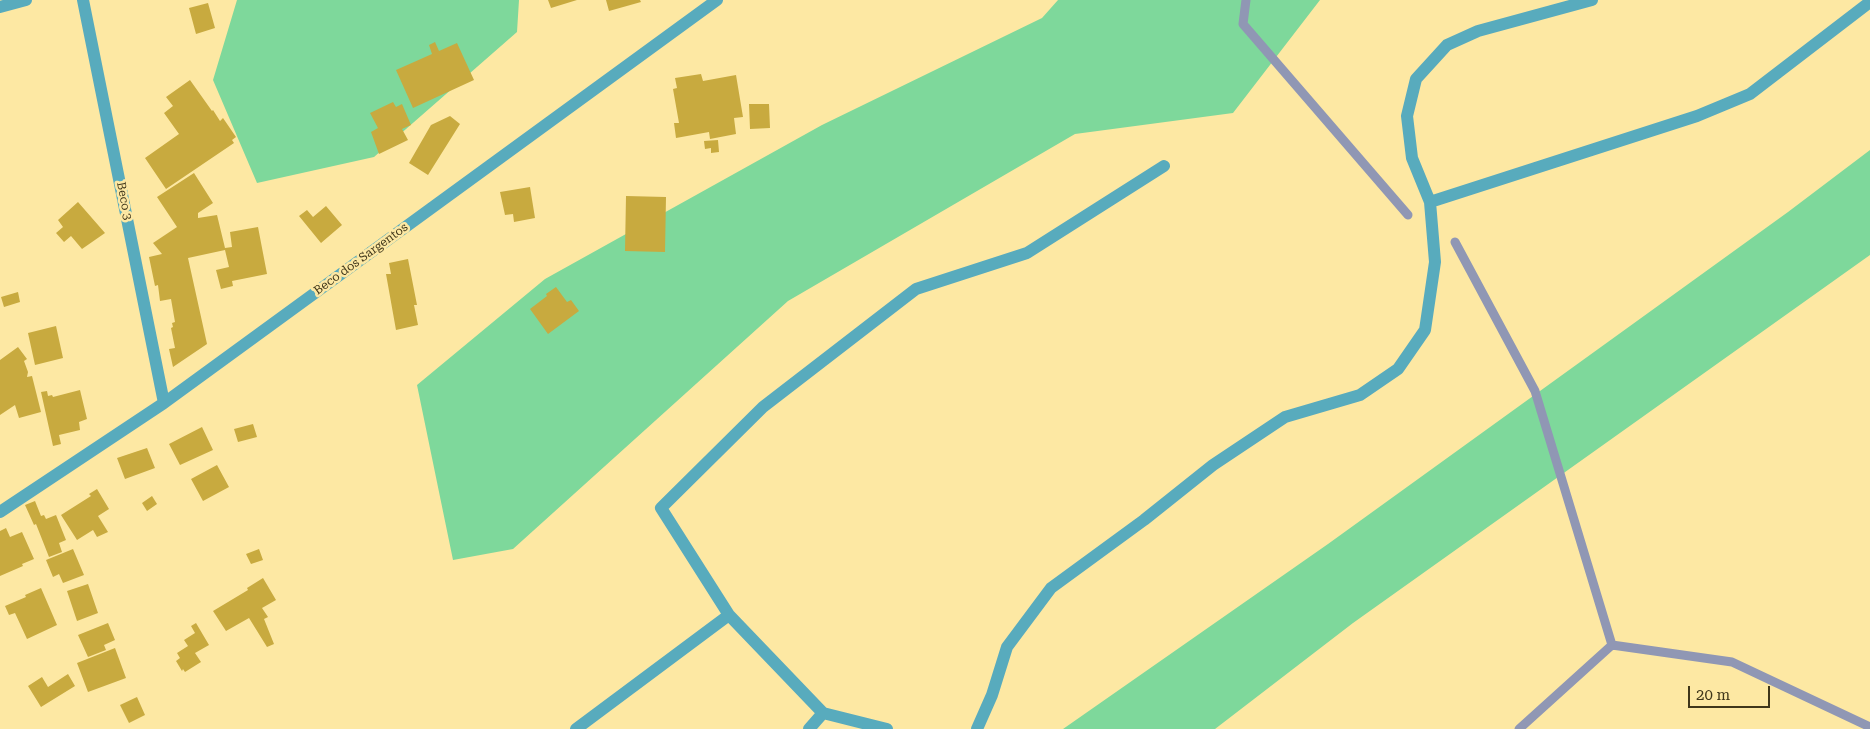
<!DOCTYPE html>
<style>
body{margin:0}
#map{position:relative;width:1870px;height:729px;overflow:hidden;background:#fde8a3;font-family:"Roboto Serif",serif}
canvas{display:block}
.scale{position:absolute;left:1688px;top:686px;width:82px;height:22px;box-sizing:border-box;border:2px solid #3f361a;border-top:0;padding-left:6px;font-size:15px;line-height:18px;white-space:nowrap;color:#3f361a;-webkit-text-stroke:4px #fde8a3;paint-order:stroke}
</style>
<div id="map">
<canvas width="1870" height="729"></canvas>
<div class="scale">20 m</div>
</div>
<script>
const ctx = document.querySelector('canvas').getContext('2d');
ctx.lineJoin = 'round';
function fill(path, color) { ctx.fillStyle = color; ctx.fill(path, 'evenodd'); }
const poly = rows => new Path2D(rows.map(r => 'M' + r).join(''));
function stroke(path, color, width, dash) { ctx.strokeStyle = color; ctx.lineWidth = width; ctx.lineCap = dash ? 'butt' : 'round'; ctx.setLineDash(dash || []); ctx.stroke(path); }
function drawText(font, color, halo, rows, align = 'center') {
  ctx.font = font + ' "Roboto Serif",serif'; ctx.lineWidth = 5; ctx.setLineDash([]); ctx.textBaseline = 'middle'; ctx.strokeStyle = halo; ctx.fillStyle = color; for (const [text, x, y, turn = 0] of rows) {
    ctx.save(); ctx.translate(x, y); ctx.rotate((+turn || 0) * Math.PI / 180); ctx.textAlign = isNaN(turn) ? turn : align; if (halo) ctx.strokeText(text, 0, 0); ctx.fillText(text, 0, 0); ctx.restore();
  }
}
fill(poly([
 [237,0,519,0,517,32,374,157,257,183,213,80],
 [1058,0,1320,0,1233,113,1075,134,788,301,513,549,453,560,417,385,545,279,822,125,1042,18],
 [1870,150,1870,255,1353,623,1215,729,1063,729,1328,544,1788,212]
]), '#7ed89b');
stroke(poly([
 [1246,0,1243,24,1408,215],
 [1455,242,1535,391,1612,645],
 [1519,729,1612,645,1732,662,1870,727]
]), '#9097b4', 9);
fill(poly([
 [548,0,577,0,551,8],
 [606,0,640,0,641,2,609,11],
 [208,3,215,28,196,34,189,8],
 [435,42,439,51,457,43,474,80,413,108,396,70,432,54,429,45],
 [701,74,703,81,736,75,743,117,734,118,736,134,710,139,709,132,676,138,674,123,679,123,673,89,677,88,675,78],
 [190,80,212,111,213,110,220,121,223,118,236,137,232,140,234,143,166,189,145,158,179,134,164,113,173,106,166,97],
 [393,102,396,107,402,104,411,125,402,129,408,140,379,154,371,132,378,128,370,113],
 [749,104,769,104,770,128,750,129],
 [450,116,460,124,428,175,409,163,431,125],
 [718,140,719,152,711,153,711,148,705,149,704,141],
 [194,173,213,203,198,213,198,218,217,215,225,248,232,247,230,232,258,227,267,274,232,281,233,286,221,289,216,270,229,267,225,250,188,258,207,344,173,367,169,349,175,348,171,328,173,327,172,323,175,322,171,299,160,301,158,285,155,286,149,257,162,254,153,243,177,227,157,197],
 [530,187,535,218,514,222,513,214,505,215,500,192],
 [626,196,666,197,665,252,625,251],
 [78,202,105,233,82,249,71,236,64,242,56,233,63,227,58,220],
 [326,206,342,225,321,243,299,216,307,210,313,217],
 [408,259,417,305,414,305,418,325,396,330,386,274,391,274,389,263],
 [556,287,567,302,571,300,579,311,548,334,530,309,547,296,546,294],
 [18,292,20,302,4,307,1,297],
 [56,326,63,358,35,365,28,333],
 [18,347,27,359,24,361,28,372,27,377,32,376,41,412,19,418,15,405,0,415,0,360],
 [80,390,87,419,79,422,80,430,59,435,61,444,53,446,41,392,47,391,48,396,52,395,53,397],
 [253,424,257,437,238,442,234,429],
 [202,427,213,450,180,465,169,444],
 [147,448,155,468,125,479,117,458],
 [217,465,229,487,203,501,191,479],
 [97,489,109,509,98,516,108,532,97,537,93,530,77,540,61,515,91,496,89,494],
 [152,496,157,504,147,511,142,503],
 [35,501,41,516,44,515,46,519,56,515,66,540,59,543,62,552,49,557,36,524,34,525,25,505],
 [6,528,10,537,22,532,34,559,22,564,23,566,0,576,0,531],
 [73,549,84,575,63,583,59,574,53,577,46,560],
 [259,549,263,560,251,564,246,554],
 [263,578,276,600,262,608,268,617,264,619,274,644,267,647,249,618,226,631,213,611,248,590,247,588],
 [88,584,98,613,77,621,67,591],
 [41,588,57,625,27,639,15,613,9,615,5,606,26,597,25,595],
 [108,623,115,640,104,645,106,650,88,657,78,635],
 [196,623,209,645,195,653,201,662,185,672,183,669,182,671,176,661,180,658,177,653,188,646,184,640,195,633,191,626],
 [115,648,126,678,88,692,77,663],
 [68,674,75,686,41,707,28,686,42,677,48,687],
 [137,697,145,715,129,723,120,705]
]), '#c8aa3f');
stroke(poly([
 [0,7,26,0]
]), '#58abbd', 12);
stroke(poly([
 [83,0,164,403],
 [1430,202,1697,116,1750,94,1870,2],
 [0,512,164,403,717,0],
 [576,729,729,615],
 [809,729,823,713],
 [887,729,823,713,729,615,661,508,763,407,916,289,1027,253,1164,166],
 [977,729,992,695,1007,647,1051,588,1144,520,1213,465,1285,417,1360,395,1398,369,1425,330,1435,262,1430,202,1412,158,1407,116,1416,79,1447,45,1478,31,1592,0]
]), '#58abbd', 12);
drawText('12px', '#3f361a', '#fde8a3', [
 ["Beco 3",124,201,79],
 ["Beco dos Sargentos",361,259,-36]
]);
</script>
